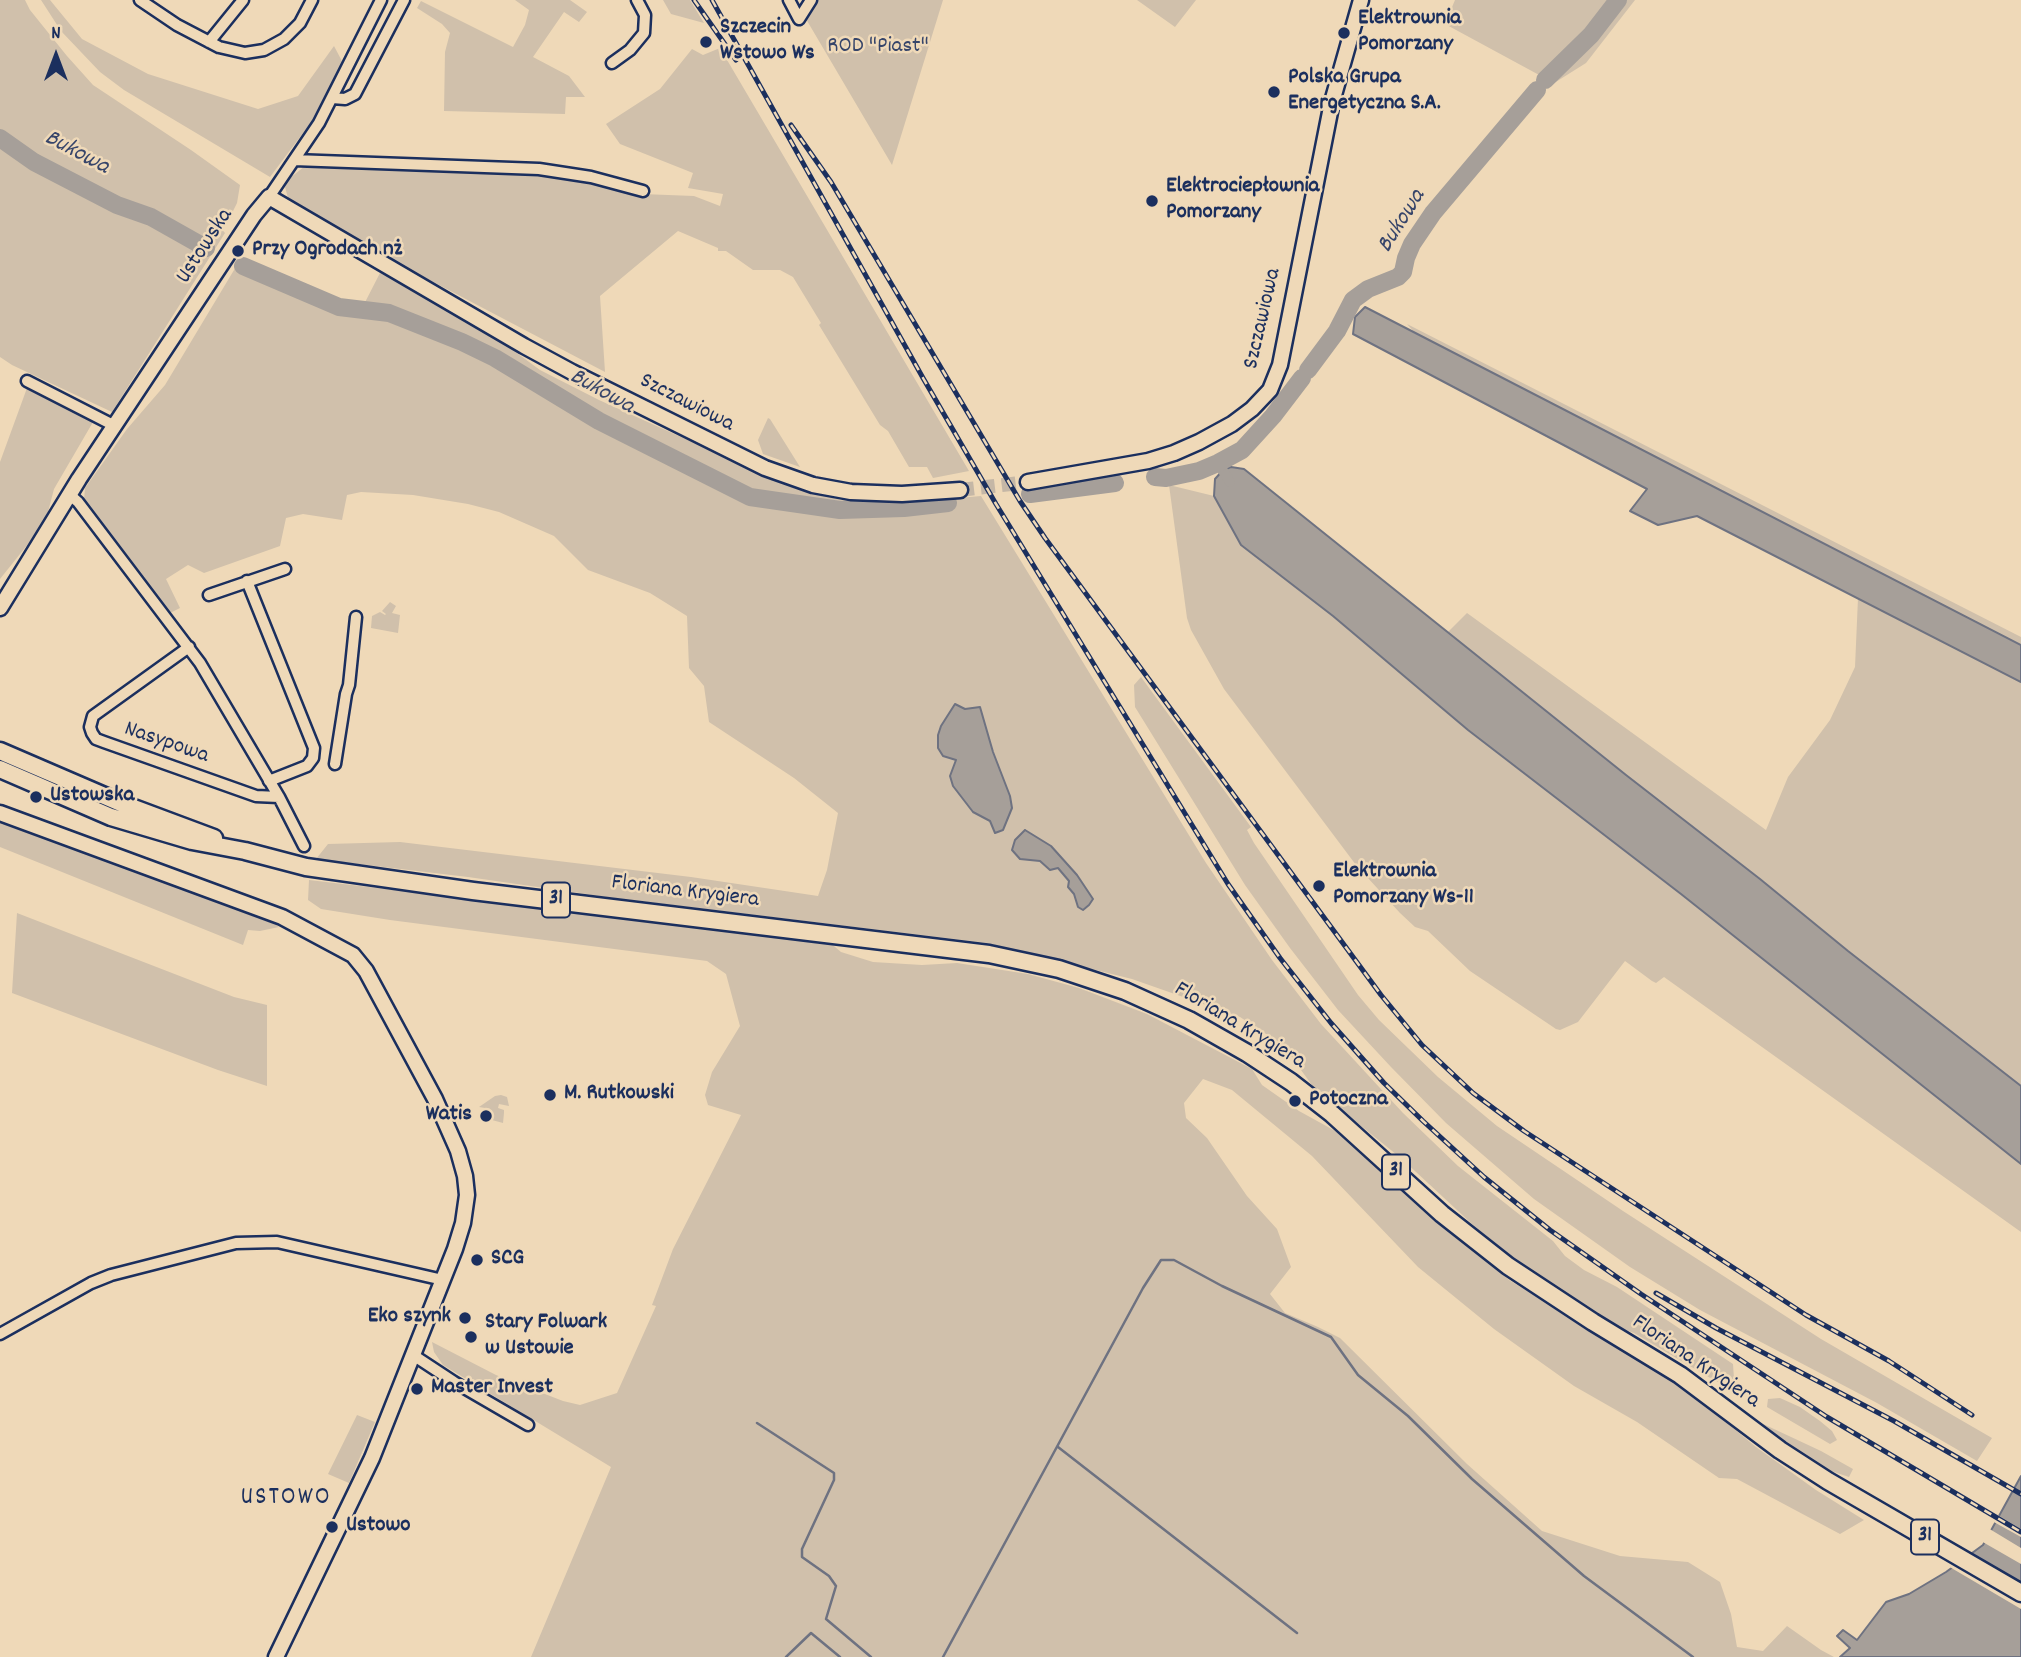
<!DOCTYPE html>
<meta charset="utf-8">
<style>
body{margin:0}
#map{position:relative;width:2021px;height:1657px;overflow:hidden;background:#efd9b8;font-family:Dekko,sans-serif}
canvas{display:block}
.north{position:absolute;left:21px;top:21px;width:70px;height:70px;-webkit-text-stroke:5px #efd9b8;paint-order:stroke;rotate:0deg;font-size:19px;font-weight:700;line-height:28px;text-align:center;color:#1b2f5e}
.north::after{content:'';display:block;margin:auto;width:24px;height:32px;background:#1b2f5e;clip-path:polygon(50% 0,100% 100%,50% 72%,0 100%)}
</style>
<div id="map">
<canvas width="2021" height="1657"></canvas>
<div class="north">N</div>
</div>
<script>
const ctx = document.querySelector('canvas').getContext('2d');
ctx.lineJoin = 'round';
function fill(path, color) { ctx.fillStyle = color; ctx.fill(path, 'evenodd'); }
const poly = rows => new Path2D(rows.map(r => 'M' + r).join(''));
function stroke(path, color, width, dash) { ctx.strokeStyle = color; ctx.lineWidth = width; ctx.lineCap = dash ? 'butt' : 'round'; ctx.setLineDash(dash || []); ctx.stroke(path); }
function drawText(font, color, halo, rows, align = 'center') {
  ctx.font = font + ' Dekko,sans-serif'; ctx.lineWidth = 5; ctx.setLineDash([]); ctx.textBaseline = 'middle'; ctx.strokeStyle = halo; ctx.fillStyle = color; for (const [text, x, y, turn = 0] of rows) {
    ctx.save(); ctx.translate(x, y); ctx.rotate((+turn || 0) * Math.PI / 180); ctx.textAlign = isNaN(turn) ? turn : align; if (halo) ctx.strokeText(text, 0, 0); ctx.fillText(text, 0, 0); ctx.restore();
  }
}
fill(poly([
 [0,0,25,0,30,10,67,56,93,85,191,150,240,185,237,203,232,213,223,208,216,223,225,233,112,412,12,365,0,357],
 [41,0,50,0,82,39,148,74,258,109,298,96,334,46,343,63,318,113,270,177,124,90,100,72,61,31],
 [515,0,570,0,587,12,579,22,564,12,533,57,569,76,585,97,566,97,565,114,444,111,445,52,450,33,442,24,417,8,421,1,513,47,525,25,529,10],
 [663,0,690,0,704,23,671,14],
 [815,0,943,0,892,165,806,19],
 [1137,0,1196,0,1175,27],
 [1455,0,1635,0,1586,63,1551,85,1541,76,1445,24],
 [720,48,969,471,933,478,927,467,909,467,888,431,880,425,819,325,821,323,793,277,780,270,753,270,726,251,718,251,718,248,678,231,600,296,605,372,420,275,288,198,285,187,290,178,305,166,553,176,642,194,694,196,720,206,723,194,688,188,693,173,620,144,606,124,660,89,692,49,703,55],
 [237,265,338,310,359,314,380,273,400,283,510,348,540,370,599,400,794,488,841,500,902,503,981,496,1206,863,1272,960,1321,1024,1403,1113,1458,1166,1553,1241,1565,1256,1584,1270,1617,1287,1733,1364,1734,1379,1717,1382,1634,1333,1617,1327,1577,1304,1503,1250,1471,1223,1402,1159,1314,1088,1283,1045,1240,1017,1132,979,987,943,607,897,468,877,316,859,328,844,400,842,691,877,818,896,827,870,838,813,794,778,709,722,704,686,689,668,687,616,650,593,588,570,554,536,499,512,468,504,413,495,361,492,347,495,342,520,303,514,286,518,280,546,204,573,188,565,166,579,180,608,170,613,84,500,85,488,127,429,165,385],
 [980,707,993,752,990,821,973,812,950,776,956,759,965,709],
 [1407,324,2021,637,2021,645,1415,333],
 [27,388,93,422,54,489,48,512,36,534,0,579,0,462],
 [768,418,770,419,800,467,763,454,758,440],
 [1169,485,1214,496,1241,545,1333,616,1468,730,1681,894,2021,1164,2021,1232,1664,977,1656,983,1652,981,1625,961,1578,1022,1560,1030,1556,1029,1470,971,1428,931,1415,927,1400,913,1356,865,1224,689,1191,630,1187,618],
 [1858,598,2021,682,2021,1086,1848,951,1760,879,1626,775,1447,633,1467,613,1766,830,1788,777,1830,720,1855,667],
 [390,602,396,606,392,613,400,615,398,633,371,628,372,616,380,612,385,615,386,614,382,611],
 [1141,677,1251,827,1247,830,1254,843,1358,995,1379,1020,1438,1077,1497,1126,1623,1211,1821,1339,1992,1438,1977,1461,1877,1403,1700,1310,1630,1267,1534,1199,1446,1123,1391,1067,1338,1010,1290,948,1245,885,1135,707,1134,685],
 [0,821,274,924,279,927,260,931,248,930,243,945,0,847],
 [309,880,828,941,841,952,873,962,922,965,957,963,1028,974,1079,988,1147,1014,1252,1069,1262,1085,1299,1111,1339,1133,1417,1204,1509,1280,1680,1384,1756,1447,1816,1490,1864,1520,1840,1534,1737,1479,1719,1478,1637,1422,1574,1386,1494,1329,1418,1267,1312,1156,1232,1090,1203,1079,1184,1103,1186,1118,1207,1138,1247,1196,1277,1229,1291,1267,1270,1294,1285,1313,1318,1327,1340,1338,1467,1464,1542,1531,1620,1556,1688,1562,1720,1582,1731,1614,1737,1647,1763,1651,1787,1626,1821,1650,1834,1657,531,1657,611,1467,443,1365,434,1352,432,1342,496,1375,563,1401,580,1405,617,1393,656,1306,652,1305,673,1249,741,1115,708,1105,705,1095,712,1072,740,1026,726,974,707,961,390,920,321,909,308,900],
 [17,913,234,997,267,1005,267,1086,218,1070,12,993],
 [501,1095,507,1097,509,1106,499,1104,498,1108,504,1110,504,1113,503,1123,492,1120,494,1114,483,1111,485,1108,479,1107,495,1096],
 [1780,1398,1800,1407,1820,1421,1832,1431,1837,1440,1830,1444,1767,1407,1768,1399],
 [357,1415,375,1422,349,1483,328,1474],
 [1759,1422,1821,1451,1853,1469,1849,1477,1828,1470,1786,1445,1767,1432]
]), '#d0c0ab');
const water = poly([
 [1365,307,2021,645,2021,682,1697,516,1658,525,1630,511,1647,489,1353,334,1355,317,1365,307],
 [1231,467,1244,469,1626,775,1760,879,1848,951,2021,1086,2021,1164,1681,894,1468,730,1333,616,1241,545,1214,496,1215,479,1223,470,1231,467],
 [955,704,965,709,980,707,993,752,1010,796,1012,808,1003,830,995,833,990,821,973,812,953,786,950,776,956,760,943,756,938,748,938,735,941,726,955,704],
 [1025,830,1051,846,1077,875,1093,899,1089,905,1083,910,1078,907,1074,894,1068,887,1069,881,1058,868,1050,870,1040,861,1020,859,1012,850,1015,840,1025,830],
 [2021,1476,2021,1657,1840,1657,1850,1648,1837,1636,1843,1630,1857,1640,1886,1602,1909,1594,1946,1572,1983,1545,2021,1476]
]);
fill(water, '#a69f99');
stroke(water, '#6e7281', 2);
fill(poly([
 [1996,1514,2021,1529,2021,1537,1992,1521],
 [1988,1528,2021,1548,2021,1564,1981,1541],
 [1966,1552,2021,1584,2021,1609,1948,1566]
]), '#efd9b8');
stroke(poly([
 [757,1423,834,1473,834,1480,802,1549,802,1557,829,1576,836,1586,826,1619,871,1657],
 [1058,1447,1297,1633],
 [786,1657,811,1633,840,1657],
 [943,1657,1143,1288,1161,1260,1174,1260,1222,1286,1331,1337,1358,1375,1408,1416,1472,1479,1584,1576,1693,1657]
]), '#6e7281', 2.5);
stroke(poly([
 [1218,463,1230,482]
]), '#a69f99', 10);
stroke(poly([
 [1545,80,1591,35,1618,0],
 [0,138,34,162,117,205,151,217,206,248],
 [243,266,339,307,389,313,462,342,495,358,599,421,750,497,840,510,904,508,948,503],
 [1308,370,1337,331,1353,300,1368,289,1398,277,1403,272,1406,258,1412,244,1433,213,1537,90],
 [1155,477,1166,478,1199,471,1218,463,1242,450,1273,416,1302,378],
 [1030,494,1115,483]
]), '#a69f99', 18);
stroke(poly([
 [960,490,1028,482]
]), '#c5b7a6', 14, [14, 7]);
const street = poly([
 [140,0,177,25,219,47,245,53,264,50,284,39,300,23,312,0],
 [789,0,799,19],
 [799,19,811,0],
 [209,42,243,0],
 [612,63,630,50,644,33,645,15,637,0],
 [332,98,345,99,355,94,404,0],
 [294,160,539,169,591,177,643,191],
 [269,197,319,123,381,0],
 [27,381,115,426],
 [69,494,78,502,200,663,279,797,304,846],
 [247,581,314,748,313,758,307,766,269,781],
 [209,595,285,569],
 [189,647,93,716,90,727,92,733,96,739,104,742,256,796,279,797],
 [335,764,346,694,349,685,356,617],
 [0,1334,91,1283,111,1275,236,1243,277,1242,443,1280],
 [413,1355,454,1382,528,1425]
]);
const secondary = poly([
 [1028,482,1148,461,1174,453,1199,442,1232,424,1252,409,1270,390,1280,365,1332,102,1361,0],
 [0,608,79,479,254,215,269,197,524,346,572,372,765,468,813,485,851,492,902,494,960,490],
 [0,813,282,917,353,955,366,971,435,1099,458,1151,465,1176,467,1195,463,1223,455,1249,372,1458,276,1657]
]);
const primary = poly([
 [0,751,123,804,214,838],
 [0,769,111,817,192,841,245,851,306,867,473,891,989,954,1059,969,1125,991,1189,1020,1247,1053,1291,1082,1332,1114,1442,1214,1508,1266,1593,1322,1680,1375,1780,1450,1828,1481,2021,1593]
]);
stroke(street, '#1b2f5e', 15);
stroke(secondary, '#1b2f5e', 19);
stroke(primary, '#1b2f5e', 21);
stroke(street, '#efd9b8', 10);
stroke(secondary, '#efd9b8', 14);
stroke(primary, '#efd9b8', 16);
const rail = poly([
 [694,0,736,60],
 [712,0,923,378,996,504,1228,884,1280,958,1331,1023,1384,1083,1423,1121,1484,1177,1550,1230,1641,1294,1827,1417,2021,1532],
 [791,125,831,182,1020,501,1045,538,1381,995,1422,1045,1473,1093,1524,1131,1806,1315,1889,1361,1972,1415],
 [1656,1293,1716,1328,1894,1421,2021,1494]
]);
stroke(rail, '#1b2f5e', 5);
stroke(rail, '#efd9b8', 2.5, [8]);
for (const [x, y, r, color] of [
 [1344,33,7,"#1b2f5e"],
 [706,42,7,"#1b2f5e"],
 [1274,92,7,"#1b2f5e"],
 [1152,201,7,"#1b2f5e"],
 [238,251,7,"#1b2f5e"],
 [36,797,7,"#1b2f5e"],
 [1319,886,7,"#1b2f5e"],
 [550,1095,7,"#1b2f5e"],
 [1295,1101,7,"#1b2f5e"],
 [486,1116,7,"#1b2f5e"],
 [477,1260,7,"#1b2f5e"],
 [465,1318,7,"#1b2f5e"],
 [471,1337,7,"#1b2f5e"],
 [417,1389,7,"#1b2f5e"],
 [332,1527,7,"#1b2f5e"]
]) { const dot = new Path2D(); dot.arc(x, y, r, 0, 2 * Math.PI); ctx.fillStyle = color; ctx.fill(dot); stroke(dot, '#efd9b8', 2.5); }
for (const [x, y, w] of [
 [556,900,28],
 [1396,1172,28],
 [1925,1537,28]
]) { const box = new Path2D(); box.roundRect(x - w / 2, y - 17.5, w, 35, 5); ctx.fillStyle = '#efd9b8'; ctx.fill(box); stroke(box, '#1b2f5e', 2); }
drawText('bold 21px', '#1b2f5e', null, [
 ["31",556,900],
 ["31",1396,1172],
 ["31",1925,1537]
]);
drawText('bold 23px', '#1b2f5e', '#efd9b8', [
 ["Elektrownia",1358,20],
 ["Pomorzany",1358,46],
 ["Szczecin",720,29],
 ["Wstowo Ws",720,55],
 ["Polska Grupa",1288,79],
 ["Energetyczna S.A.",1288,105],
 ["Elektrociepłownia",1166,188],
 ["Pomorzany",1166,214],
 ["Przy Ogrodach nż",252,251],
 ["Ustowska",50,797],
 ["Elektrownia",1333,873],
 ["Pomorzany Ws-11",1333,899],
 ["M. Rutkowski",564,1095],
 ["Potoczna",1309,1101],
 ["Watis",472,1116,"right"],
 ["SCG",491,1260],
 ["Eko szynk",451,1318,"right"],
 ["Stary Folwark",485,1324],
 ["w Ustowie",485,1350],
 ["Master Invest",431,1389],
 ["Ustowo",346,1527]
], 'left');
drawText('23px', '#36456a', '#efd9b8', [
 ["ROD \"Piast\"",878,48]
]);
drawText('23px', '#1b2f5e', '#efd9b8', [
 ["Ustowska",206,247,-57],
 ["Szczawiowa",1264,319,-77],
 ["Szczawiowa",686,404,27],
 ["Nasypowa",166,744,19],
 ["Floriana Krygiera",685,893,7],
 ["Floriana Krygiera",1239,1027,31],
 ["Floriana Krygiera",1695,1363,34]
]);
drawText('italic 24px', '#37456a', '#efd9b8', [
 ["Bukowa",76,154,28],
 ["Bukowa",1403,222,-58],
 ["Bukowa",601,393,29]
]);
ctx.letterSpacing = '2px';
drawText('26px', '#1b2f5e', '#efd9b8', [
 ["USTOWO",286,1499]
]);
ctx.letterSpacing = '0px';
</script>
